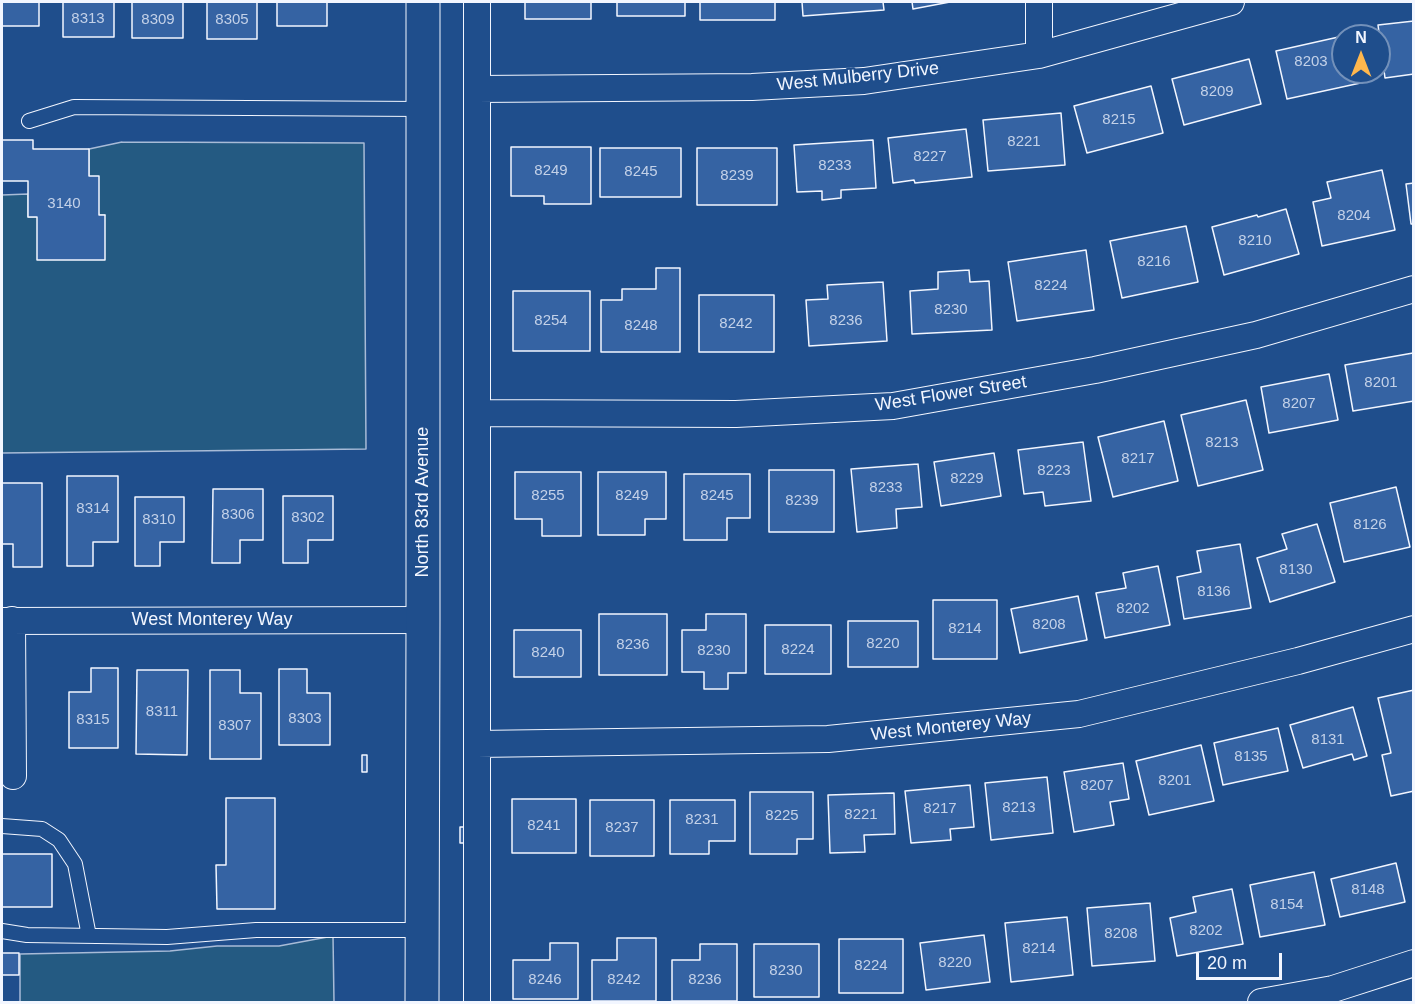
<!DOCTYPE html>
<style>
body{margin:0}
#map{position:relative;width:1415px;height:1004px;overflow:hidden;background:#1f4e8c;font-family:Helvetica,sans-serif}
canvas{display:block}
.frame{position:absolute;inset:0;border:3px solid #f2f6ff;pointer-events:none}
.north{position:absolute;left:1331px;top:24px;width:60px;height:60px;box-sizing:border-box;background:#1f4e8c;border:2px solid #7391ba;border-radius:50%;rotate:0deg;font-size:16px;font-weight:700;line-height:24px;text-align:center;color:#f2f6ff}
.north::after{content:'';display:block;margin:auto;width:21px;height:27px;background:#ffb74d;clip-path:polygon(50% 0,100% 100%,50% 72%,0 100%)}
.scale{position:absolute;left:1196px;top:953px;width:86px;height:27px;box-sizing:border-box;border:3px solid #f2f6ff;border-top:0;padding-left:8px;font-size:18px;line-height:21px;white-space:nowrap;color:#f2f6ff;-webkit-text-stroke:4px #1f4e8c;paint-order:stroke}
</style>
<div id="map">
<canvas width="1415" height="1004"></canvas>
<div class="frame"></div>
<div class="north">N</div>
<div class="scale">20 m</div>
</div>
<script>
const ctx = document.querySelector('canvas').getContext('2d');
ctx.lineJoin = 'round';
function fill(path, color) { ctx.fillStyle = color; ctx.fill(path, 'evenodd'); }
const poly = rows => new Path2D(rows.map(r => 'M' + r).join(''));
function stroke(path, color, width, dash) { ctx.strokeStyle = color; ctx.lineWidth = width; ctx.lineCap = dash ? 'butt' : 'round'; ctx.setLineDash(dash || []); ctx.stroke(path); }
function drawText(font, color, halo, rows, align = 'center') {
  ctx.font = font + ' Helvetica,sans-serif'; ctx.lineWidth = 4.5; ctx.setLineDash([]); ctx.textBaseline = 'middle'; ctx.strokeStyle = halo; ctx.fillStyle = color; for (const [text, x, y, turn = 0] of rows) {
    ctx.save(); ctx.translate(x, y); ctx.rotate((+turn || 0) * Math.PI / 180); ctx.textAlign = isNaN(turn) ? turn : align; if (halo) ctx.strokeText(text, 0, 0); ctx.fillText(text, 0, 0); ctx.restore();
  }
}
const green = poly([
 [122,142,364,143,366,449,2,453,2,195,28,194,28,217,105,215,99,215,89,176,89,149,122,142],
 [333,936,334,1002,20,1002,20,954,170,951,217,946,279,946,333,936]
]);
fill(green, '#245a82');
stroke(green, '#a8bbd7', 1.5);
const building = poly([
 [2,2,39,2,39,26,2,26,2,2],
 [63,2,114,2,114,37,63,37,63,2],
 [132,2,183,2,183,38,132,38,132,2],
 [207,2,257,2,257,39,207,39,207,2],
 [277,2,327,2,327,26,277,26,277,2],
 [525,2,591,2,591,19,525,19,525,2],
 [617,2,685,2,685,16,617,16,617,2],
 [700,2,775,2,775,20,700,20,700,2],
 [802,2,883,2,884,10,803,16,802,2],
 [912,2,950,2,913,9,912,2],
 [1414,21,1414,74,1385,78,1378,25,1414,21],
 [1343,36,1343,72,1363,72,1365,82,1287,99,1276,51,1343,36],
 [1249,59,1261,104,1184,125,1172,79,1249,59],
 [1151,86,1163,133,1087,153,1074,106,1151,86],
 [1061,113,1065,165,988,171,983,120,1061,113],
 [966,129,972,177,915,183,914,180,893,183,888,138,966,129],
 [2,140,33,140,33,149,89,149,89,176,99,176,99,215,105,215,105,260,37,260,37,217,28,217,28,181,2,181,2,140],
 [873,140,876,188,841,190,841,198,822,200,822,191,797,192,794,145,873,140],
 [511,147,591,147,591,204,544,204,544,196,511,196,511,147],
 [600,148,681,148,681,197,600,197,600,148],
 [697,148,777,148,777,205,697,205,697,148],
 [1382,170,1395,230,1322,246,1313,202,1331,198,1327,182,1382,170],
 [1414,183,1414,224,1411,224,1406,184,1414,183],
 [1286,209,1299,254,1224,275,1212,227,1257,215,1258,217,1286,209],
 [1186,226,1198,282,1122,298,1110,241,1186,226],
 [1086,250,1094,310,1017,321,1008,262,1086,250],
 [656,268,680,268,680,352,601,352,601,300,622,300,622,289,656,289,656,268],
 [969,270,970,282,989,281,992,330,912,334,910,291,938,289,938,272,969,270],
 [883,282,887,341,809,346,806,300,828,299,827,285,883,282],
 [513,291,590,291,590,351,513,351,513,291],
 [699,295,774,295,774,352,699,352,699,295],
 [1413,353,1414,401,1353,411,1345,365,1413,353],
 [1329,374,1338,420,1269,433,1261,387,1329,374],
 [1246,400,1263,470,1198,486,1181,415,1246,400],
 [1164,421,1178,481,1113,497,1098,437,1164,421],
 [1083,442,1091,501,1045,506,1043,492,1024,494,1018,450,1083,442],
 [994,453,1001,496,941,506,934,462,994,453],
 [918,464,922,507,896,509,897,528,857,532,851,469,918,464],
 [769,470,834,470,834,532,769,532,769,470],
 [515,472,581,472,581,536,542,536,542,519,515,519,515,472],
 [598,472,666,472,666,519,645,519,645,535,598,535,598,472],
 [684,474,750,474,750,518,727,518,727,540,684,540,684,474],
 [67,476,118,476,118,542,93,542,93,566,67,566,67,476],
 [2,483,42,483,42,567,13,567,13,544,2,544,2,483],
 [1396,487,1410,547,1344,562,1330,503,1396,487],
 [213,489,263,489,263,540,240,540,240,563,212,563,213,489],
 [283,496,333,496,333,540,308,540,308,563,283,563,283,496],
 [135,497,184,497,184,542,160,542,160,566,135,566,135,497],
 [1317,524,1335,582,1270,602,1257,558,1287,549,1282,534,1317,524],
 [1240,544,1251,608,1184,619,1177,577,1201,572,1197,551,1240,544],
 [1158,566,1170,625,1105,638,1096,593,1126,588,1123,573,1158,566],
 [1078,596,1087,640,1020,653,1011,609,1078,596],
 [933,600,997,600,997,659,933,659,933,600],
 [599,614,667,614,667,675,599,675,599,614],
 [706,614,746,614,746,673,728,673,728,689,704,689,704,672,682,672,682,630,706,630,706,614],
 [848,621,918,621,918,667,848,667,848,621],
 [765,625,831,625,831,674,765,674,765,625],
 [514,630,581,630,581,677,514,677,514,630],
 [91,668,118,668,118,748,69,748,69,692,91,692,91,668],
 [279,669,307,669,307,693,330,693,330,745,279,745,279,669],
 [137,670,188,670,187,755,136,754,137,670],
 [210,670,240,670,240,693,261,693,261,759,210,759,210,670],
 [1414,690,1414,791,1391,796,1382,755,1391,753,1378,698,1414,690],
 [1353,707,1367,756,1354,760,1352,754,1303,768,1290,725,1353,707],
 [1278,728,1288,771,1223,785,1214,743,1278,728],
 [1201,745,1214,801,1149,815,1136,761,1201,745],
 [362,755,367,755,367,772,362,772,362,755],
 [1123,763,1129,799,1110,802,1114,825,1074,832,1064,772,1123,763],
 [1047,777,1053,833,991,840,985,783,1047,777],
 [970,785,974,827,950,829,951,840,911,843,905,791,970,785],
 [750,792,813,792,813,839,797,839,797,854,750,854,750,792],
 [894,793,895,834,864,835,865,852,830,853,828,795,894,793],
 [226,798,275,798,275,909,217,909,216,865,226,865,226,798],
 [512,799,576,799,576,853,512,853,512,799],
 [590,800,654,800,654,856,590,856,590,800],
 [670,800,735,800,735,841,709,841,709,854,670,854,670,800],
 [460,827,465,827,465,843,460,843,460,827],
 [2,854,52,854,52,907,2,907,2,854],
 [1396,863,1405,902,1340,917,1331,879,1396,863],
 [1314,872,1325,925,1260,937,1250,885,1314,872],
 [1232,889,1243,944,1177,956,1170,918,1196,912,1193,897,1232,889],
 [1150,903,1155,961,1092,966,1087,908,1150,903],
 [1067,917,1073,975,1011,982,1005,923,1067,917],
 [984,935,990,982,926,990,920,943,984,935],
 [617,938,656,938,656,1001,592,1001,592,960,617,960,617,938],
 [839,939,903,939,903,993,839,993,839,939],
 [550,943,578,943,578,999,513,999,513,960,550,960,550,943],
 [700,944,737,944,737,1001,672,1001,672,960,700,960,700,944],
 [754,944,819,944,819,997,754,997,754,944],
 [2,953,19,953,19,975,2,975,2,953]
]);
fill(building, '#3563a3');
stroke(building, '#f2f6ff', 1.5);
const service = poly([
 [29,121,74,107,423,109],
 [2,826,42,829,59,840,75,864,89,936],
 [2,931,27,935,167,937,256,930,422,930]
]);
const minor = poly([
 [1039,55,1039,2],
 [477,89,752,87,864,81,1039,55,1231,2],
 [477,413,736,414,893,406,1095,370,1256,335,1414,289],
 [12,620,13,776],
 [2,621,423,620],
 [477,744,828,739,1079,714,1298,661,1414,629],
 [477,1002,477,2],
 [1261,1002,1333,989,1414,963]
]);
const secondary = poly([
 [422,1002,423,620,423,2]
]);
stroke(service, '#f2f6ff', 16);
stroke(minor, '#f2f6ff', 28);
stroke(secondary, '#f2f6ff', 35);
stroke(service, '#1f4e8c', 14);
stroke(minor, '#1f4e8c', 26);
stroke(secondary, '#1f4e8c', 33);
drawText('15px', '#c3d1e8', null, [
 ["8313",88,19],
 ["8309",158,20],
 ["8305",232,20],
 ["8203",1311,62],
 ["8209",1217,92],
 ["8215",1119,120],
 ["8221",1024,142],
 ["8227",930,157],
 ["8233",835,166],
 ["8249",551,171],
 ["8245",641,172],
 ["8239",737,176],
 ["3140",64,204],
 ["8204",1354,216],
 ["8210",1255,241],
 ["8216",1154,262],
 ["8224",1051,286],
 ["8230",951,310],
 ["8254",551,321],
 ["8236",846,321],
 ["8242",736,324],
 ["8248",641,326],
 ["8201",1381,383],
 ["8207",1299,404],
 ["8213",1222,443],
 ["8217",1138,459],
 ["8223",1054,471],
 ["8229",967,479],
 ["8233",886,488],
 ["8255",548,496],
 ["8249",632,496],
 ["8245",717,496],
 ["8239",802,501],
 ["8314",93,509],
 ["8306",238,515],
 ["8302",308,518],
 ["8310",159,520],
 ["8126",1370,525],
 ["8130",1296,570],
 ["8136",1214,592],
 ["8202",1133,609],
 ["8208",1049,625],
 ["8214",965,629],
 ["8220",883,644],
 ["8236",633,645],
 ["8224",798,650],
 ["8230",714,651],
 ["8240",548,653],
 ["8311",162,712],
 ["8303",305,719],
 ["8315",93,720],
 ["8307",235,726],
 ["8131",1328,740],
 ["8135",1251,757],
 ["8201",1175,781],
 ["8207",1097,786],
 ["8213",1019,808],
 ["8217",940,809],
 ["8221",861,815],
 ["8225",782,816],
 ["8231",702,820],
 ["8241",544,826],
 ["8237",622,828],
 ["8148",1368,890],
 ["8154",1287,905],
 ["8202",1206,931],
 ["8208",1121,934],
 ["8214",1039,949],
 ["8220",955,963],
 ["8224",871,966],
 ["8230",786,971],
 ["8246",545,980],
 ["8242",624,980],
 ["8236",705,980]
]);
drawText('18px', '#f2f6ff', '#1f4e8c', [
 ["West Mulberry Drive",858,77,-6],
 ["West Flower Street",951,394,-9],
 ["North 83rd Avenue",423,502,-90],
 ["West Monterey Way",212,620],
 ["West Monterey Way",951,727,-6]
]);
</script>
